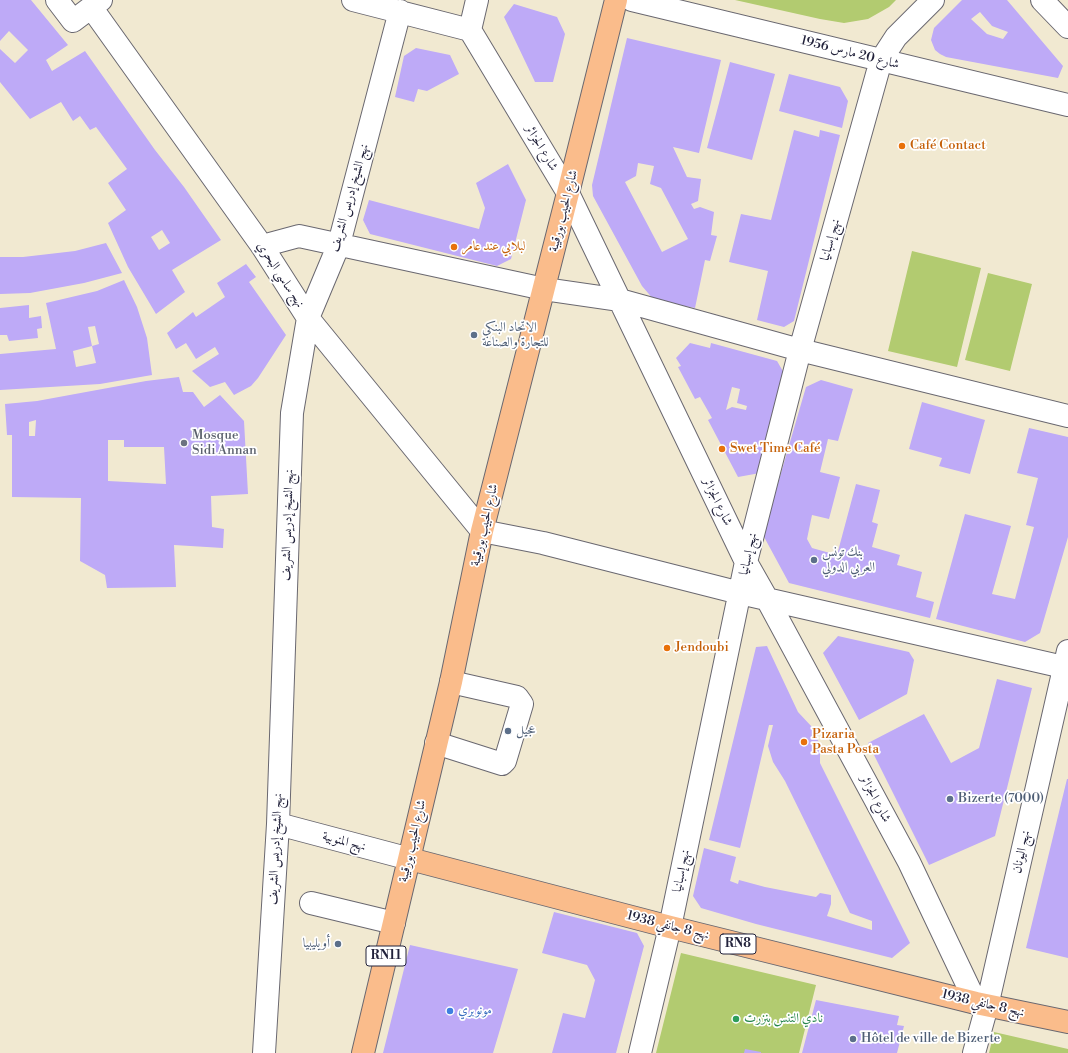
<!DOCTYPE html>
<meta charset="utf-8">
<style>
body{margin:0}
canvas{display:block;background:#f1e9d1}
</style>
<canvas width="1068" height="1053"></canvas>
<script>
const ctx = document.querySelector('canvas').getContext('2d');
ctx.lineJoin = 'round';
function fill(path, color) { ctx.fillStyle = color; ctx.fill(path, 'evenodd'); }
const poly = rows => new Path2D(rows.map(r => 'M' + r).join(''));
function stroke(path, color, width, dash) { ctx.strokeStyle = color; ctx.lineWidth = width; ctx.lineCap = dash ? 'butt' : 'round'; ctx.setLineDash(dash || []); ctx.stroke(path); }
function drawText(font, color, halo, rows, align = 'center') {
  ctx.font = font + ' "Libre Bodoni",Amiri,serif'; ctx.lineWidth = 3.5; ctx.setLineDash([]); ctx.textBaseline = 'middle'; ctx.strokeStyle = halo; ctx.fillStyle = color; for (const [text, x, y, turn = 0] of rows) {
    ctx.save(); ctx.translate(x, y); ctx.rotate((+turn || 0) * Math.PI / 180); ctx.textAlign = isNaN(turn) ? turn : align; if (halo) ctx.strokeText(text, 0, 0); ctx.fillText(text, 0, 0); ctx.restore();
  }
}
fill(poly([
 [735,0,896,0,889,7,868,19,844,23,820,19],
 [912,251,981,268,957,367,888,351],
 [988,273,1032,284,1010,371,965,360],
 [681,953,816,985,799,1053,656,1053],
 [994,1032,1068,1049,1068,1053,989,1053]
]), '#b2cb70');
fill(poly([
 [0,0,31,0,68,45,46,60,52,71,85,51,155,150,184,187,221,240,172,270,185,292,156,314,128,267,108,223,126,210,108,183,127,169,96,127,90,130,80,116,73,121,61,102,30,119,0,82,0,49,15,63,28,50,9,31,0,41],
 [162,230,170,243,159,250,151,237],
 [962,0,1007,0,1063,66,1058,78,946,57,940,54,935,50,931,40,934,28],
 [980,12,992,26,1008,32,1003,39,987,34,971,19],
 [514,4,557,17,565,34,553,82,535,82,504,17],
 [627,38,721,60,699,153,673,147,687,177,701,179,698,201,691,204,694,209,700,207,714,212,711,235,717,236,710,261,705,260,695,308,654,300,642,286,593,196,592,185],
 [638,163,654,166,650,184,661,188,688,239,662,252,625,182,636,176],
 [416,48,450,55,459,74,427,91,418,89,414,102,395,97,404,56],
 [730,62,775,74,752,160,707,148],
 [789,74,840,87,848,101,842,128,779,111],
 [794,130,819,137,820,130,840,135,794,321,784,327,757,320,768,271,729,262,741,214,771,220],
 [508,164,526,200,511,259,497,266,370,234,363,220,369,200,479,229,485,208,476,183],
 [106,243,122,273,84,283,30,293,0,294,0,257,23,257,75,251],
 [246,264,256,277,249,282,286,335,258,378,251,386,234,395,225,382,210,387,192,371,219,354,215,347,196,359,186,343,176,349,167,333,193,312,196,317,225,297,217,283],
 [124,280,137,307,147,338,152,375,100,384,0,390,0,354,56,349,46,303,97,291],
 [95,326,99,344,92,346,96,363,76,367,73,351,92,346,88,327],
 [29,305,29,318,41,316,42,328,37,329,38,338,9,341,7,335,0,335,0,308],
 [690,343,710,348,711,343,777,361,784,373,773,412,760,473,738,477,708,420,712,418,700,397,695,399,678,367,681,366,676,358],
 [732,387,740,389,737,403,747,406,746,410,732,407,726,410],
 [179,377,183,392,193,392,204,407,220,395,244,421,248,494,211,496,212,527,224,529,223,548,174,545,176,587,107,588,105,575,80,561,81,498,12,497,12,435,7,435,5,404,37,401,146,381],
 [36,420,35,436,29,436,29,422],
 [108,440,124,440,124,447,164,447,166,484,108,481],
 [821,380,853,389,838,441,828,439,820,472,840,477,829,519,812,515,807,539,812,548,837,555,856,484,880,490,872,522,878,524,872,547,900,555,897,565,922,572,916,597,934,602,930,618,789,583,763,535,806,387],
 [922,402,985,420,970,474,939,466,942,458,909,449],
 [1029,428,1068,437,1068,537,1040,633,1025,642,936,619,965,514,1011,526,992,594,1015,599,1034,527,1026,525,1038,478,1017,473],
 [838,636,909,652,914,660,907,694,859,720,823,653],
 [767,646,798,712,812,727,820,745,820,763,910,943,892,958,756,924,701,908,693,896,704,848,736,857,730,881,738,884,739,880,765,887,816,897,820,893,831,895,831,904,827,916,872,930,872,921,850,913,785,781,773,762,768,746,773,725,769,725,740,848,709,840,756,647],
 [997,679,1032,688,995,836,929,865,868,743,924,714,951,763,979,748],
 [1067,779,1068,779,1068,958,1026,948],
 [554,912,637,933,644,946,616,1053,552,1053,563,1013,585,1018,595,980,587,965,542,953],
 [410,945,518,969,493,1053,383,1053],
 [816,1000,899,1016,897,1025,904,1026,897,1053,802,1053],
 [745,1049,761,1052,761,1053,744,1053]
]), '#beaaf7');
const minor = poly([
 [57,0,73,21,101,0],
 [353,0,470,30],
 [477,0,470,30,568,193,746,562,767,599,909,862,976,1003],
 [632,0,1068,105],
 [1042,0,1068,27],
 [91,7,262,246,308,318,482,531,543,543,740,593,1068,668],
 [262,246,299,236,544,289,620,300,800,350,1068,416],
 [436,743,502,764,505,761,522,704,517,697,451,682],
 [278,824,410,859],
 [311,903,394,923],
 [264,1053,278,824,292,413,308,318,339,244,400,11],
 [640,1053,670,927,746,562,800,350,881,60,896,37,933,0],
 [974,1053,987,1006,1068,651]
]);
const major = poly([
 [410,859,670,927,976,1003,1068,1022],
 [363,1053,451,682,482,531,568,193,616,0]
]);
stroke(minor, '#6a6870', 24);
stroke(major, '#6a6870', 24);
stroke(minor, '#fff', 22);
stroke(major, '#fabc8b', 22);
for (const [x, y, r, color] of [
 [902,146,4,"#e8710a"],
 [454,247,4,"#e8710a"],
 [474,335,4,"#5c6f8a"],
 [184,443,4,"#6b7280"],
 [722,449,4,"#e8710a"],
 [814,560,4,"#5c6f8a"],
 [667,648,4,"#e8710a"],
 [508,731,4,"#5c6f8a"],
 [804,742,4,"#e8710a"],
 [950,799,4,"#5c6f8a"],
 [338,944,4,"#5c6f8a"],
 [450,1011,4,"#3f7fe0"],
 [736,1019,4,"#2e9e5b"],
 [853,1039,4,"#5c6f8a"]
]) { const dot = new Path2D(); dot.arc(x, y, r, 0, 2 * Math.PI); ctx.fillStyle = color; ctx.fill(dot); stroke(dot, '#fff', 1.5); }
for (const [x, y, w] of [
 [738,944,36],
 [386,956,40]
]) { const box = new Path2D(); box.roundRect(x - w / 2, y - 10, w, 20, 3); ctx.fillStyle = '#fff'; ctx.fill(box); stroke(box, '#22223b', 1); }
drawText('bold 12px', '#22223b', null, [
 ["RN8",738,944],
 ["RN11",386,956]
]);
drawText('13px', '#22223b', '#fff', [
 ["شارع 20 مارس 1956",850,53,14],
 ["شارع الجزائر",541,148,59],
 ["نهج الشيخ إدريس الشريف",350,198,-74],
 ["شارع الحبيب بورقيبة",564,211,-76],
 ["نهج إسبانيا",831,240,-74],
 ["نهج ساسي البحري",280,275,57],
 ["شارع الجزائر",717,502,64],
 ["نهج الشيخ إدريس الشريف",288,525,-88],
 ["شارع الحبيب بورقيبة",485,525,-77],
 ["نهج إسبانيا",749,554,-77],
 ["شارع الجزائر",875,799,62],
 ["شارع الحبيب بورقيبة",413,841,-77],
 ["نهج المنوبية",344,842,15],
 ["نهج الشيخ إدريس الشريف",276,849,-87],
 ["نهج اليونان",1022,852,-77],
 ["نهج إسبانيا",682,871,-78],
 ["نهج 8 جانفي 1938",668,926,14],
 ["نهج 8 جانفي 1938",983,1004,13]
]);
drawText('13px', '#c56008', '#fff', [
 ["Café Contact",910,146],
 ["لبلابي عند عامر",462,247],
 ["Swet Time Café",730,449],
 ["Jendoubi",675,648],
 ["Pizaria",812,735],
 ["Pasta Posta",812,750]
], 'left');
drawText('13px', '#4e5e75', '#fff', [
 ["الاتحاد البنكي",482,328],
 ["للتجارة والصناعة",482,343],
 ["بنك تونس",822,553],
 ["العربي الدولي",822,568],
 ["عجيل",516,731],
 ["Bizerte (7000)",958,799],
 ["أويليبيا",330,944,"right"],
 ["Hôtel de ville de Bizerte",861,1039]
], 'left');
drawText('13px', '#5b616d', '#fff', [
 ["Mosque",192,436],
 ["Sidi Annan",192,451]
], 'left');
drawText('13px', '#366cbe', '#fff', [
 ["مونوبري",458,1011]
], 'left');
drawText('13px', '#27864d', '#fff', [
 ["نادي التنس بنزرت",744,1019]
], 'left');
</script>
